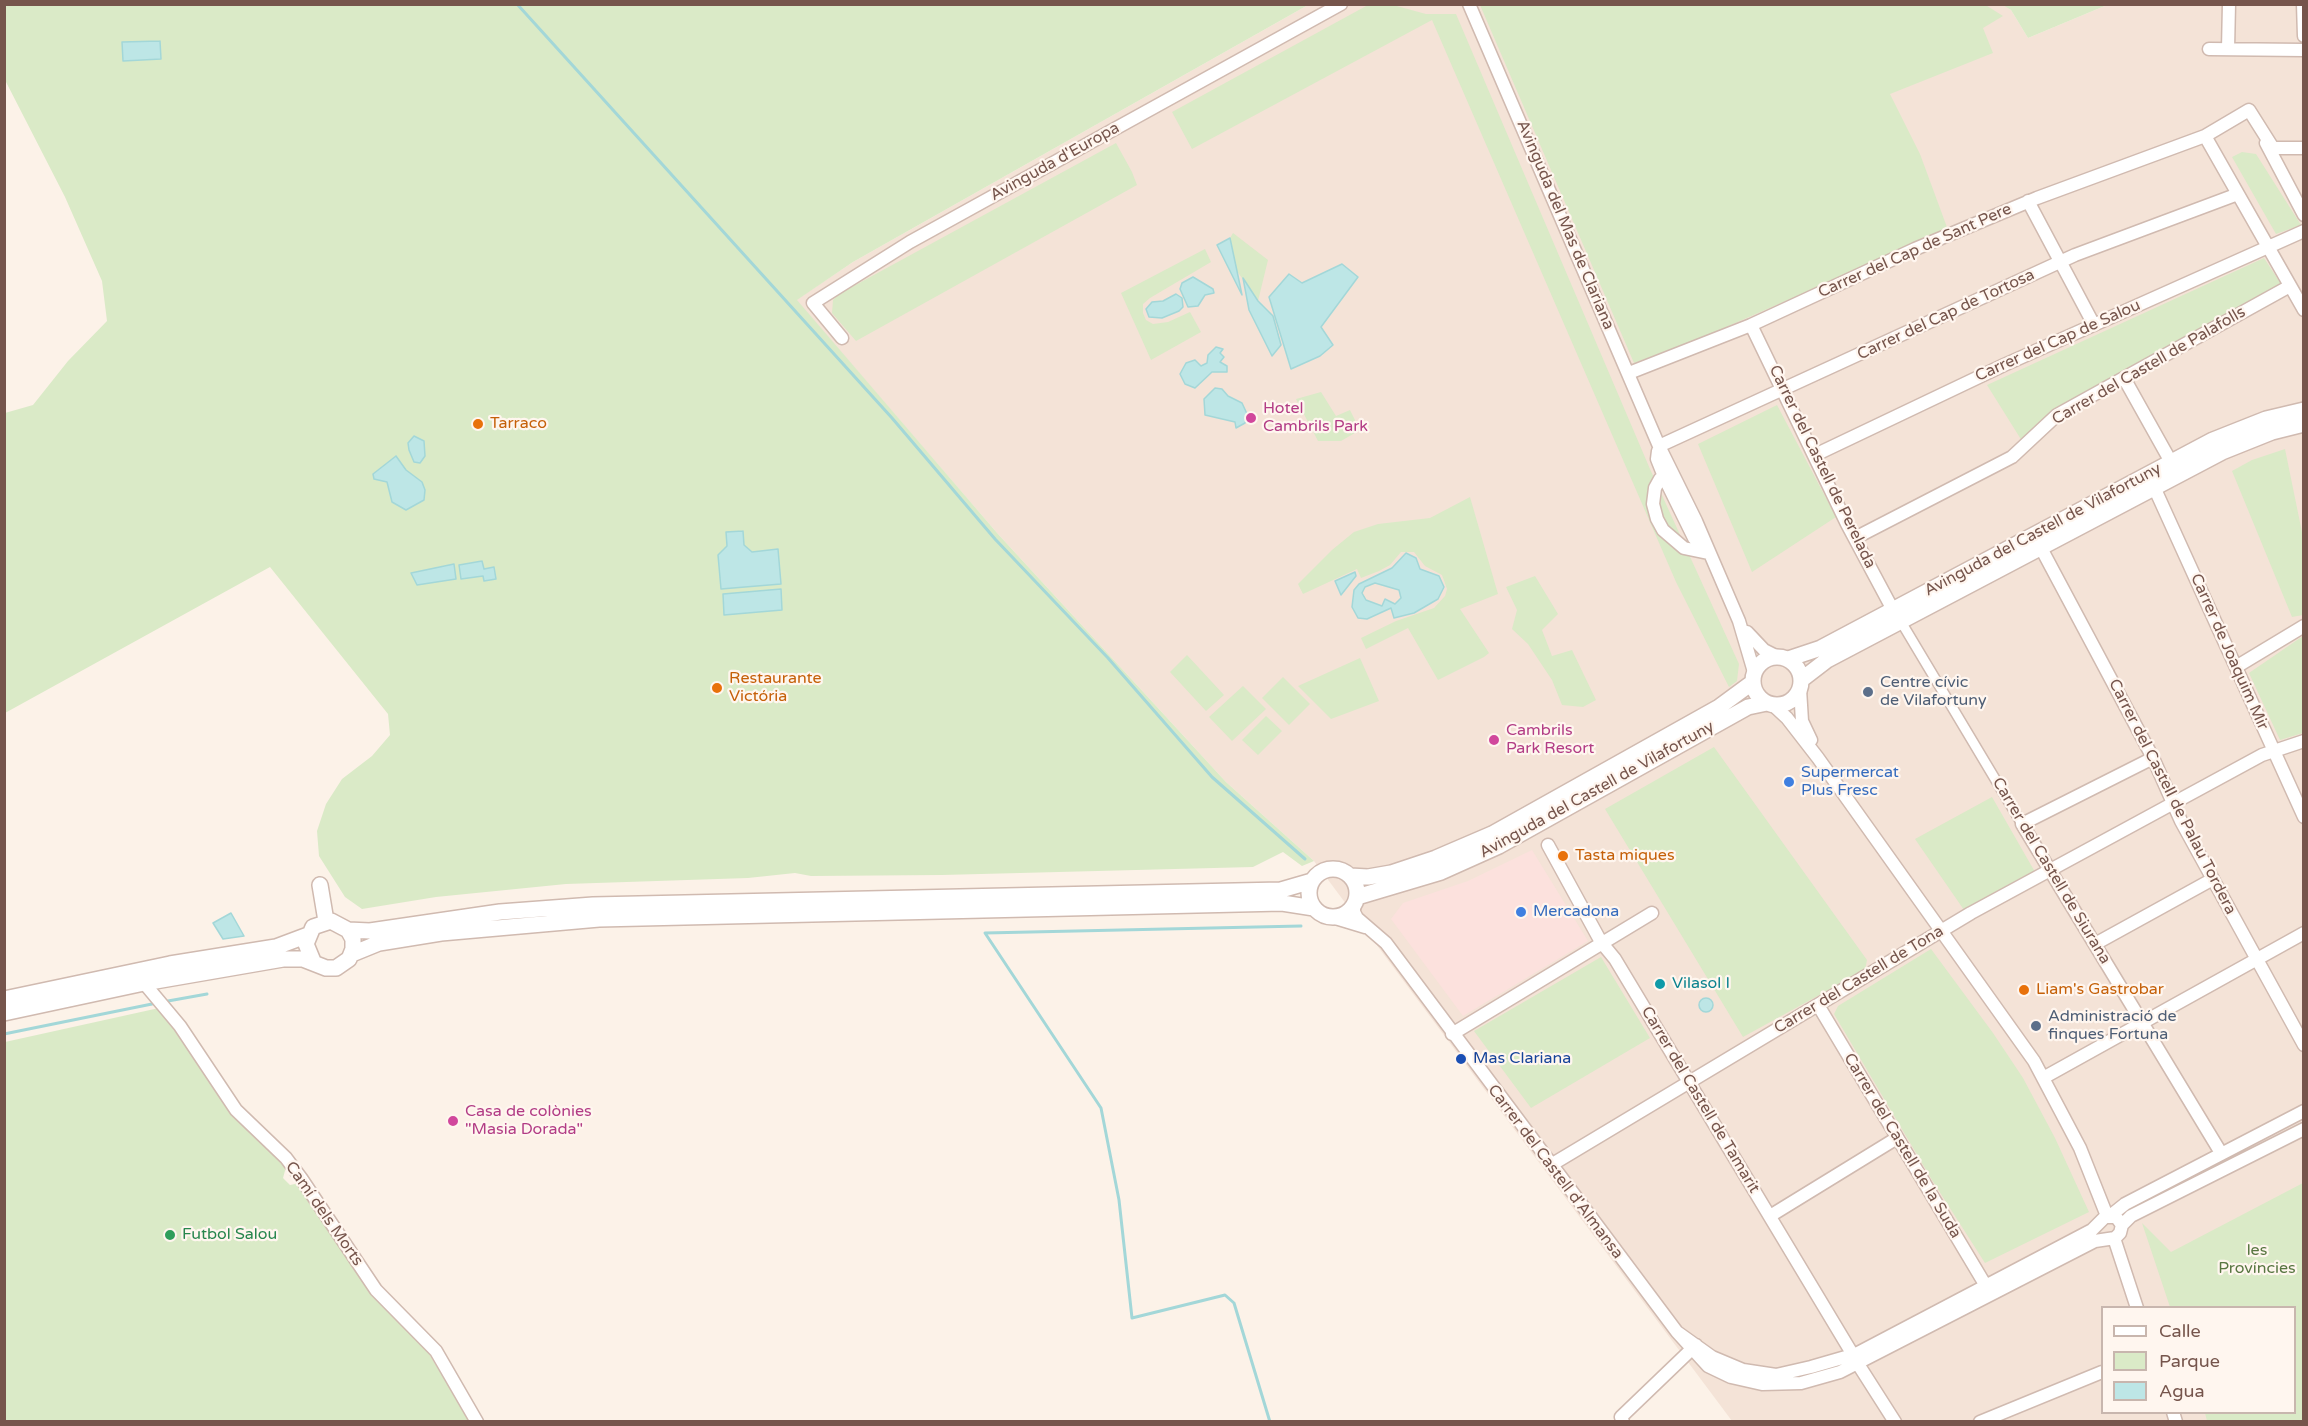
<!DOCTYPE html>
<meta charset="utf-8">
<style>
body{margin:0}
#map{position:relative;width:2308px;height:1426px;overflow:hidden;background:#fcf2e8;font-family:"Varela Round",sans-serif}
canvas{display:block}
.frame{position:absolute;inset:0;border:6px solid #76554c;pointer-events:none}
.legend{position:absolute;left:2101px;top:1306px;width:195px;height:108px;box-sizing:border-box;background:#fff6ef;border:2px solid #c8b6ae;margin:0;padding:8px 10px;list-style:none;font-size:18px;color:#76554c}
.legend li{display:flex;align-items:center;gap:12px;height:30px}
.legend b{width:30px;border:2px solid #c8b6ae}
</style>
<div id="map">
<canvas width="2308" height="1426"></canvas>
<div class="frame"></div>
<ul class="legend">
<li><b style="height:8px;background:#fff"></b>Calle</li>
<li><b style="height:16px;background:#daeac7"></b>Parque</li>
<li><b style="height:16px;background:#bde6e6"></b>Agua</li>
</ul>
</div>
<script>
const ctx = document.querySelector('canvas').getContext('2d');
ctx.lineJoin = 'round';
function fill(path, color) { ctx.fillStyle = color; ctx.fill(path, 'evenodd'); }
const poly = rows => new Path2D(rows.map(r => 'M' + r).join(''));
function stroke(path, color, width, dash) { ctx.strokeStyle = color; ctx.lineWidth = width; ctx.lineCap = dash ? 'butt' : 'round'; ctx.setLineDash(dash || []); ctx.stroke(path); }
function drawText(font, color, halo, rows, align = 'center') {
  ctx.font = font + ' "Varela Round",sans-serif'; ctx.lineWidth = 4.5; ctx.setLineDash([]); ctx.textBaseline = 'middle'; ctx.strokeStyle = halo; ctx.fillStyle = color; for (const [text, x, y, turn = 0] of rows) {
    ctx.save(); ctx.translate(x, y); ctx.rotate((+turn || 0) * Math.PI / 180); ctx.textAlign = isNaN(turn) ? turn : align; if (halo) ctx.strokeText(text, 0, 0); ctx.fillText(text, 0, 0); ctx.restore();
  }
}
fill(poly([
 [2003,4,2011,10,2028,38,2107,5,2303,5,2303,1421,1732,1421,1314,861,1226,782,998,534,796,300,853,262,1308,5],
 [2102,1308,2294,1308,2294,1412,2102,1412]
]), '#f4e3d7');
fill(poly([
 [1532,850,1588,941,1463,1016,1391,919,1403,903,1468,881]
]), '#fce1dd');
fill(poly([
 [1984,4,2003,16,1983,28,1993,53,1890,94,1920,154,1948,230,1701,338,1634,363,1480,5],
 [5,5,1308,5,853,262,797,300,998,534,1226,782,1314,861,1302,866,1283,852,1253,867,942,875,811,876,795,873,748,878,566,884,436,897,362,909,345,897,319,856,317,831,326,804,342,779,372,756,390,735,388,714,270,567,5,713,5,413,33,405,68,361,107,321,102,281,65,197,5,80],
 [1368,5,1393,5,1426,14,1456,14,1650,469,1739,664,1737,681,1729,687,1676,582,1432,20,1192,149,1172,112],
 [2003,5,2107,5,2028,38,2011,10],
 [1116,143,1132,172,1137,185,856,341,832,313,833,300,839,294],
 [2242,152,2256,154,2301,225,2276,234,2232,157],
 [1233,233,1268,260,1258,301,1237,271,1230,238],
 [1205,249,1211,262,1150,298,1143,304,1143,313,1146,320,1153,324,1168,322,1190,312,1201,332,1151,360,1121,293],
 [2264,258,2281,284,2051,411,2022,441,1987,385],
 [1321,392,1336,416,1350,410,1360,430,1341,441,1318,441,1296,399],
 [1777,405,1836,517,1752,572,1698,444],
 [2285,449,2304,542,2303,615,2292,617,2232,471,2252,460],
 [1470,497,1498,594,1460,609,1489,653,1484,657,1438,680,1408,628,1366,649,1361,638,1396,621,1434,608,1445,596,1447,589,1442,575,1425,566,1414,552,1401,552,1390,565,1379,571,1361,578,1357,569,1303,594,1298,584,1332,550,1354,532,1378,524,1430,518],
 [1535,576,1558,614,1542,630,1552,656,1572,650,1596,700,1583,707,1562,705,1552,680,1528,644,1512,629,1517,610,1506,587],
 [2303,636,2303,733,2280,740,2249,673],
 [1187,655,1224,695,1206,711,1170,672],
 [1360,658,1379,701,1331,719,1298,686],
 [1283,677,1310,704,1289,725,1262,698],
 [1243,686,1266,709,1232,741,1209,717],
 [1266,716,1282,731,1258,755,1242,740],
 [1714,747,1867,960,1865,970,1743,1037,1605,809],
 [1992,797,2035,872,1964,910,1915,839],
 [1931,949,1993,1033,2023,1078,2055,1138,2089,1212,1985,1263,1932,1180,1834,1014,1838,1006],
 [1601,957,1650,1038,1531,1108,1474,1031],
 [159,1008,286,1167,283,1178,290,1185,300,1183,425,1347,470,1422,5,1422,5,1042],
 [2303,1183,2303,1421,2207,1421,2205,1413,2294,1412,2294,1308,2170,1307,2142,1223,2171,1252]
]), '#daeac7');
const water = poly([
 [160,41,161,59,123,61,122,42,160,41],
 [1230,238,1237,271,1242,295,1217,245,1230,238],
 [1342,264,1358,277,1321,327,1333,345,1320,356,1291,369,1269,297,1289,274,1302,283,1342,264],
 [1193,277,1213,289,1214,293,1205,295,1198,306,1188,307,1180,289,1182,283,1193,277],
 [1243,278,1258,301,1273,316,1281,345,1272,356,1249,310,1243,278],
 [1176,294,1182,298,1183,307,1179,311,1162,318,1149,317,1146,309,1152,302,1163,301,1176,294],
 [1216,347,1223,349,1220,353,1224,357,1220,362,1227,366,1227,372,1212,372,1195,388,1185,384,1180,374,1186,363,1195,360,1201,366,1207,363,1208,355,1216,347],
 [1215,388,1222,389,1228,396,1242,403,1248,416,1245,423,1236,428,1235,422,1205,415,1204,399,1215,388],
 [414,436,424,441,425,456,420,463,414,462,409,450,408,443,414,436],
 [396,456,406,470,422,482,425,490,424,500,406,510,392,502,387,482,374,479,373,474,396,456],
 [743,531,744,545,752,552,778,549,781,584,721,589,718,555,727,546,726,532,743,531],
 [1406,553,1416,558,1420,569,1439,576,1444,587,1438,599,1414,613,1394,618,1391,608,1367,619,1358,618,1352,607,1354,590,1359,584,1392,568,1406,553],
 [1375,583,1399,590,1401,598,1395,604,1385,599,1382,606,1366,600,1362,593,1365,587,1375,583],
 [482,561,484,569,494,567,496,579,484,581,483,576,461,579,459,565,482,561],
 [454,564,456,579,417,585,411,573,454,564],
 [1355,572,1356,576,1341,595,1335,581,1355,572],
 [781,589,782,610,724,615,723,594,781,589],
 [231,913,244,936,223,939,213,923,231,913],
 '1699 1005a7 7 0 1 1 14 0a7 7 0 1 1-14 0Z'
]);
fill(water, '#bde6e6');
stroke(water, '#a3d7d8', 1.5);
stroke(poly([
 [517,4,892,418,995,539,1108,658,1212,777,1305,859],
 [168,1001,207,994],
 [4,1034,152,1004],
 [1270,1422,1234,1303,1225,1295,1132,1318,1119,1200,1101,1108,985,933,1301,926]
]), '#a3d7d8', 3);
const pedestrian = poly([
 [1900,620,2022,824]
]);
const minor = poly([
 [1469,4,1659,446,1696,521,1739,621,1754,672],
 [2303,4,2304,36],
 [2209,49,2304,50],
 [2228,49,2229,4],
 [2205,136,2304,310],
 [2266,143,2304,215],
 [2028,201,2094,325],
 [1751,325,1847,524,1893,610],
 [842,338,813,303,910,242,1341,4],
 [1629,373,1751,325,1915,249,2037,198,2205,136,2249,110,2273,148,2304,148],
 [2124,378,2171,462],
 [1659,446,2075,255,2238,194],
 [1658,451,1657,459,1665,479,1694,538,1701,546],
 [1815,455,2004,365,2304,231],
 [2154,487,2304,817],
 [1675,488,1670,479,1660,479,1655,488,1653,504,1657,519,1663,530,1684,548,1708,553],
 [1855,538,2012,457,2057,415,2290,286],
 [2041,548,2153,758,2181,821,2304,1045],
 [1747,632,1764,650,1778,657],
 [2236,667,2304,626],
 [1800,689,1802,721,1811,740],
 [1773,705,1787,718,1818,758,2034,1061,2080,1148,2107,1216],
 [2153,758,2022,824,2221,1153],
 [1548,845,1601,942,1615,959,1853,1355],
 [1354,905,1354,912,1357,918,1386,943,1677,1332,1708,1366,1731,1377,1762,1384,1801,1383,1840,1372,2095,1241,2115,1238,2120,1233,2122,1225,2116,1217,2105,1217,2092,1230,1856,1354,1811,1367,1776,1375,1743,1370,1712,1357,1677,1332],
 [1332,917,1365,927],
 [2095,944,2213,879],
 [144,983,180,1026,236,1110,286,1158,301,1178,376,1290,436,1351,477,1422],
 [1818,1005,1986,1286],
 [1452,1034,1652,913],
 [2043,1078,2304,933],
 [1551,1165,1971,913,2262,755,2304,741],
 [1770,1216,1897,1138],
 [2110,1216,2125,1204,2304,1111],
 [2122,1225,2131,1216,2304,1129],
 [2114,1238,2137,1308],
 [1858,1364,1895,1422],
 [2173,1412,2176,1422],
 [1623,1422,1621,1417,1696,1345],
 [1980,1422,2102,1372]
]);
const tertiary = poly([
 '1753 681a24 24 0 1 1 48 0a24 24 0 1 1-48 0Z',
 [1788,659,1821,648,2213,440,2266,419,2304,410],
 [1801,680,1827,660,2222,452,2272,432,2304,424],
 '1309 893a24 24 0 1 1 48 0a24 24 0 1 1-48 0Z',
 [1350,876,1368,877,1391,873,1436,858,1492,834,1719,707,1753,682],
 [320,885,326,921],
 [1357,897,1441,872,1499,846,1748,707,1767,703],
 [348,930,370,931,500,912,593,905,1281,890,1312,881],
 [352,954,379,943,441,933,599,919,1282,903,1314,908],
 [4,999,170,964,276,947,308,935],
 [4,1013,144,983,283,959,303,959,326,968,336,968,349,959,353,949,353,939,348,930,331,921,313,927,306,944,313,961]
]);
stroke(pedestrian, '#d0bab0', 12);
stroke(minor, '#d0bab0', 15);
stroke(tertiary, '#d0bab0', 18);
stroke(pedestrian, '#fff', 9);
stroke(minor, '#fff', 12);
stroke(tertiary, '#fff', 15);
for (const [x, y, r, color] of [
 [1251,418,6,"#d1479c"],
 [478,424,6,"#e8710a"],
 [717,688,6,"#e8710a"],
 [1868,692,6,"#5c6f8a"],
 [1494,740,6,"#d1479c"],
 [1789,782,6,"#3f7fe0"],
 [1563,856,6,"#e8710a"],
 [1521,912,6,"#3f7fe0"],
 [1660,984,6,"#0f9aa8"],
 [2024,990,6,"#e8710a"],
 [2036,1026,6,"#5c6f8a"],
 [1461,1059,6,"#1a4fb4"],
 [453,1121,6,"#d1479c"],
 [170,1235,6,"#2e9e5b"]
]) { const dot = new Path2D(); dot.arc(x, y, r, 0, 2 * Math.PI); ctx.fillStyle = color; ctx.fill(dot); stroke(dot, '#fff6ef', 2); }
drawText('16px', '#76554c', '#fff6ef', [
 ["Avinguda d'Europa",1055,162,-29],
 ["Avinguda del Mas de Clariana",1565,225,67],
 ["Carrer del Cap de Sant Pere",1915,251,-24],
 ["Carrer del Cap de Tortosa",1946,315,-25],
 ["Carrer del Cap de Salou",2058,341,-24],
 ["Carrer del Castell de Palafolls",2149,366,-30],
 ["Carrer del Castell de Perelada",1822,467,64],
 ["Avinguda del Castell de Vilafortuny",2043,530,-28],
 ["Carrer de Joaquim Mir",2229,652,66],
 ["Avinguda del Castell de Vilafortuny",1597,790,-29],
 ["Carrer del Castell de Palau Tordera",2172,797,63],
 ["Carrer del Castell de Siurana",2051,871,59],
 ["Carrer del Castell de Tona",1859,980,-31],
 ["Carrer del Castell de Tamarit",1700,1100,59],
 ["Carrer del Castell de la Suda",1902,1146,59],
 ["Carrer del Castell d'Almansa",1555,1172,53],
 ["Camí dels Morts",324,1214,55]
]);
drawText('16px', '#b23c85', '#fff6ef', [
 ["Hotel",1263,409],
 ["Cambrils Park",1263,427],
 ["Cambrils",1506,731],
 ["Park Resort",1506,749],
 ["Casa de colònies",465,1112],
 ["\"Masia Dorada\"",465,1130]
], 'left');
drawText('16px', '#c56008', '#fff6ef', [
 ["Tarraco",490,424],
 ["Restaurante",729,679],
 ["Victória",729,697],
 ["Tasta miques",1575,856],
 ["Liam's Gastrobar",2036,990]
], 'left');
drawText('16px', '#4e5e75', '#fff6ef', [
 ["Centre cívic",1880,683],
 ["de Vilafortuny",1880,701],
 ["Administració de",2048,1017],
 ["finques Fortuna",2048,1035]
], 'left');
drawText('16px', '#366cbe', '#fff6ef', [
 ["Supermercat",1801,773],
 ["Plus Fresc",1801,791],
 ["Mercadona",1533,912]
], 'left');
drawText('16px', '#0d838f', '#fff6ef', [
 ["Vilasol I",1672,984]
], 'left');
drawText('16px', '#164399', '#fff6ef', [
 ["Mas Clariana",1473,1059]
], 'left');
drawText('16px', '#27864d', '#fff6ef', [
 ["Futbol Salou",182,1235]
], 'left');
drawText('16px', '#587641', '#fff6ef', [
 ["les",2257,1251],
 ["Províncies",2257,1269]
]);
</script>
